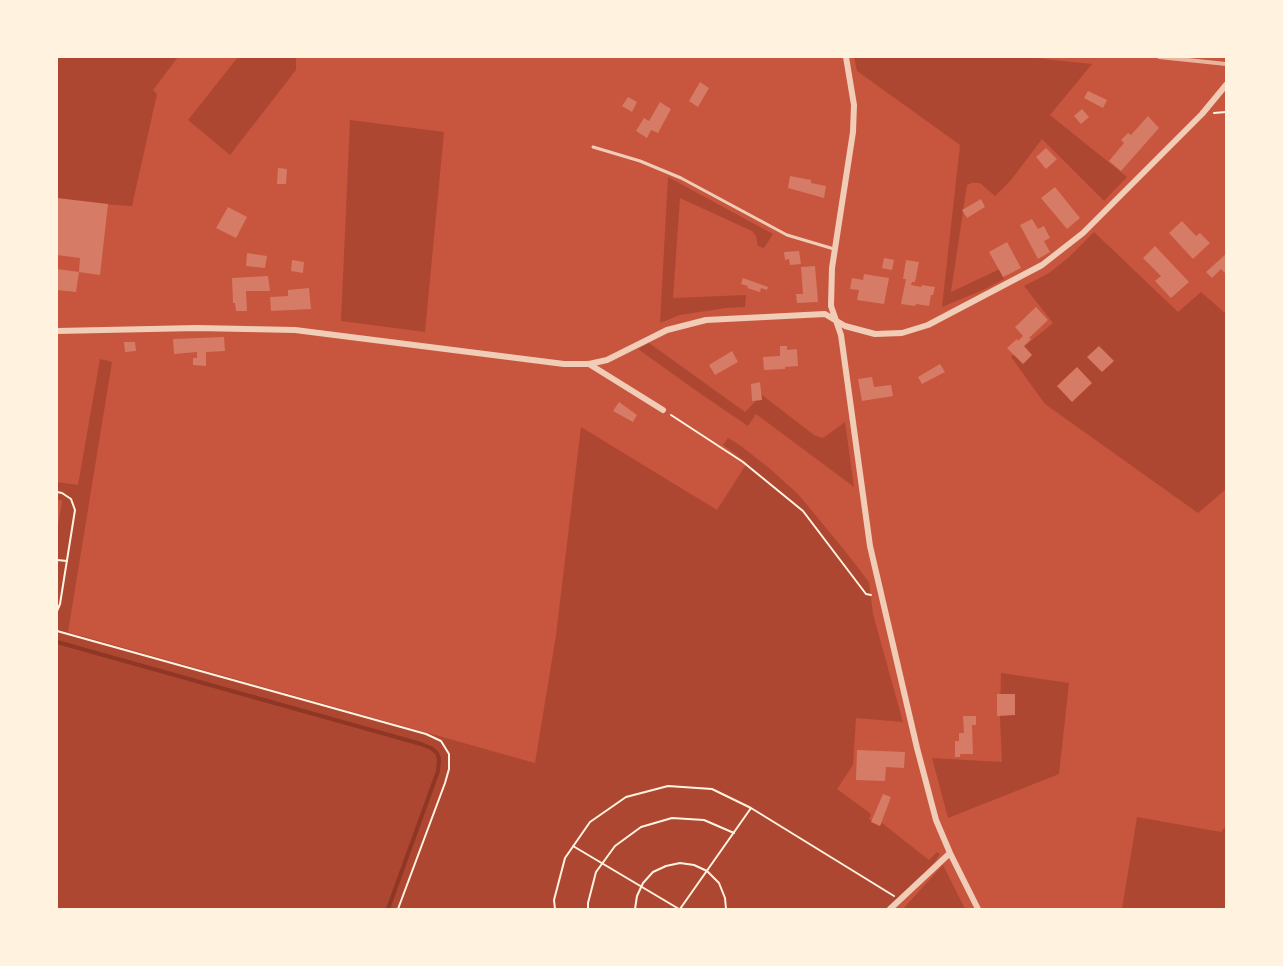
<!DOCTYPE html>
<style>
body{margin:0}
#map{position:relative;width:1283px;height:966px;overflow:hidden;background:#c8553d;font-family:Jost,sans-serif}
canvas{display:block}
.frame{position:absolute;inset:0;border:58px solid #fff3e0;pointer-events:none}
</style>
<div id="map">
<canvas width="1283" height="966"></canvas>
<div class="frame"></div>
</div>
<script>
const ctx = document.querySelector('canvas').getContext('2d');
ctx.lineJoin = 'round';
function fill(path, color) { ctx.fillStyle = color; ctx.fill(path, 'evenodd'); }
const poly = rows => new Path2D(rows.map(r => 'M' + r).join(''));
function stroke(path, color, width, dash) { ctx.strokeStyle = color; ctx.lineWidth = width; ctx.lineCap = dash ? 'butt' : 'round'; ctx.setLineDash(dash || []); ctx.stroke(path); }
fill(poly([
 [57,57,178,57,153,90,157,94,132,206,57,201],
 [238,57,296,57,296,70,230,155,188,120],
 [854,57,1027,57,1092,64,1050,115,1127,177,1104,201,1042,139,1011,180,995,196,980,183,972,183,967,185,951,292,1000,269,1004,279,983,290,942,307,960,145,857,71],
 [350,120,444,132,425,332,341,321],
 [668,177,773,234,764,248,758,246,756,236,752,231,680,198,673,298,746,295,745,307,726,308,680,315,660,323],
 [1094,232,1178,312,1201,292,1226,314,1226,489,1198,513,1045,404,1011,357,1053,323,1024,286,1049,273,1069,257],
 [649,343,745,412,762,395,814,435,822,438,826,436,845,422,854,487,756,414,748,426,698,392,638,349],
 [100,359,112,362,68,632,535,763,556,635,581,427,717,510,747,463,723,445,728,438,741,446,769,468,798,494,845,551,869,582,873,614,903,722,856,718,853,765,837,789,871,814,869,819,879,826,882,823,929,860,937,852,940,854,935,862,888,909,57,909,57,532,62,501,57,499,57,482,78,485],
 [1001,673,1069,683,1059,774,948,818,932,758,1002,762,1000,718],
 [1137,817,1221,832,1226,826,1226,909,1122,909],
 [943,865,965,909,902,909,903,909]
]), '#ae4732');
stroke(poly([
 [57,642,421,744,431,748,437,753,439,759,438,771,388,909]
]), '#8f3625', 4);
fill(poly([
 [700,82,709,88,698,107,689,101],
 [1088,91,1107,100,1103,108,1084,98],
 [628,97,637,102,632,112,622,106],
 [660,102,671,109,658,133,651,130,647,138,636,131,644,118,649,121],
 [1082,109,1089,117,1081,124,1074,116],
 [1148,116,1159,128,1121,171,1109,161,1124,143,1121,140,1128,133,1131,135],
 [1046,148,1057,159,1046,169,1036,157],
 [278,168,287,169,286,184,277,184],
 [790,176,811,180,811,183,826,186,824,198,788,188],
 [1055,187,1080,218,1067,229,1041,198],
 [57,198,108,204,100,275,79,272,80,258,57,255],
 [981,199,985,207,967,218,962,210],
 [228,207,247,217,236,238,216,228],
 [1032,219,1038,229,1044,226,1050,238,1044,241,1050,252,1038,259,1020,225],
 [1182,221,1196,236,1200,233,1210,243,1193,259,1169,233],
 [1007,242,1021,268,1003,277,989,252],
 [1155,246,1189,282,1171,298,1155,281,1161,276,1143,258],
 [799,251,801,264,790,265,789,259,785,260,784,252],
 [247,253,267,256,265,268,246,266],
 [1226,254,1226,274,1221,269,1212,278,1206,272],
 [884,258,894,260,892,270,882,268],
 [292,260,304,262,303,273,291,271],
 [906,260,919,262,915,282,912,282,911,285,921,287,922,285,935,287,933,295,931,295,929,306,916,304,915,306,901,304,906,279,903,279],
 [815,266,818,302,797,303,796,294,803,294,801,267],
 [57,269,79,272,76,292,57,290],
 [864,274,889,278,884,304,857,300,859,290,850,289,852,278,863,280],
 [268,276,270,291,246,291,247,311,236,311,235,303,233,303,232,278],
 [743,278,768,287,767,290,761,288,760,292,747,288,748,286,741,284],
 [309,288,311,309,271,311,270,297,288,296,288,290],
 [1036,307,1048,320,1029,338,1031,339,1024,346,1032,355,1023,364,1007,348,1017,339,1018,341,1023,336,1015,327],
 [224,337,225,351,206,352,206,366,193,365,193,358,197,358,197,352,174,354,173,339],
 [124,342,135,342,136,351,125,352],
 [780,346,787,346,787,350,797,349,798,366,785,367,785,369,764,370,763,357,780,356],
 [1099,346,1114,361,1102,372,1087,357],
 [732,351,738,362,715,375,709,365],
 [940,364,945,372,922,384,918,377],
 [1077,367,1092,383,1072,402,1057,386],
 [872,377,874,387,891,385,893,396,862,401,858,379],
 [760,382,762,400,752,401,751,384],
 [619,402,637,415,633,422,613,411],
 [997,694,1015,694,1015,715,997,716],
 [963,716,976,716,976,725,972,725,973,754,960,754,960,757,955,757,955,741,959,741,959,733,964,733],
 [857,750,905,752,904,768,886,767,885,781,856,780],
 [883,794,891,797,880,826,871,822]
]), '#d67c66');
stroke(poly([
 [1214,113,1226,112],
 [671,415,743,462,803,511,866,594,871,595],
 [57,492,62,493,71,499,75,510,60,604,57,611],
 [57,560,67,561],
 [57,631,426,734,441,741,449,754,449,769,445,783,398,909],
 [573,846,679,909],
 [555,909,554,900,565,858,590,822,626,797,668,786,712,789,751,808,894,896],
 [588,909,588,903,596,872,615,846,641,827,672,818,704,820,734,833],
 [635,909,637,896,643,883,653,872,666,866,680,863,694,865,707,871,719,883,725,898,726,909],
 [680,909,751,808]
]), '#fff3e0', 2);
stroke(poly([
 [593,147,640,161,681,178,787,235,834,249]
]), '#f1ccb7', 3);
stroke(poly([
 [846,57,854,105,853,132,832,268,831,306,841,335,870,546,917,748,936,820,950,853,978,909],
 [57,331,197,328,295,330,564,364,589,364,607,360,667,330,706,320,825,314,845,326,875,334,902,333,928,325,1042,265,1083,233,1202,114,1226,85],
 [589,364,663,410],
 [890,909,950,853]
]), '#f1ccb7', 6);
stroke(poly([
 [1159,57,1226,64]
]), '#e9b49f', 4);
</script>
